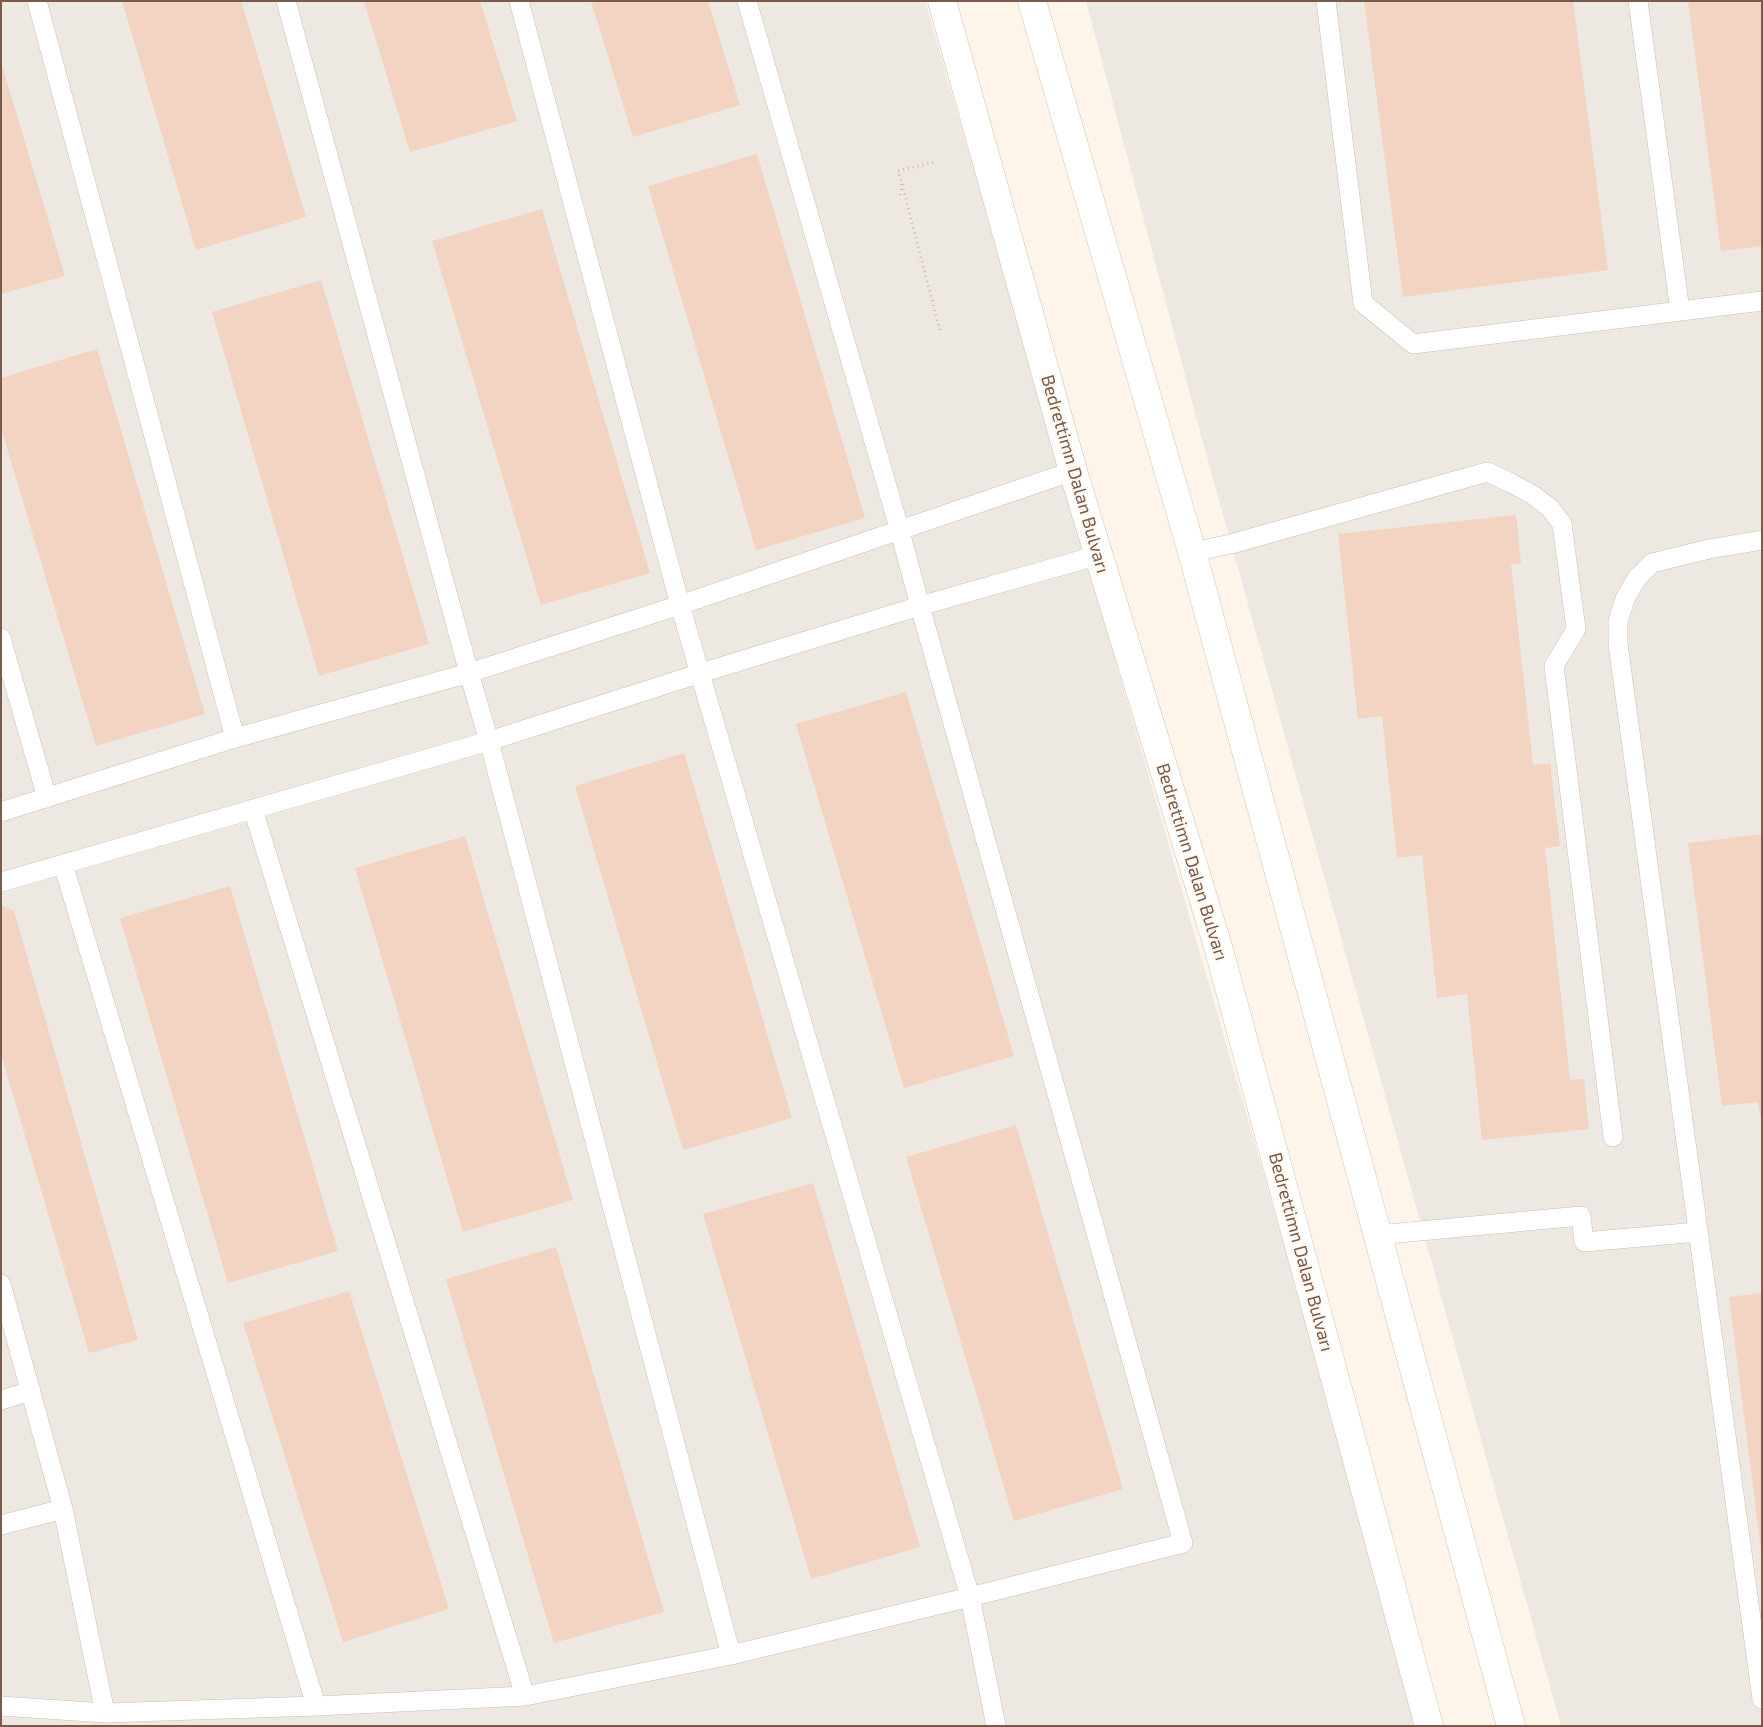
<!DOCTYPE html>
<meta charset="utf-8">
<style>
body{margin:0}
#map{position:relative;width:1763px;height:1727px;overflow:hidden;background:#fdf5ea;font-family:"Exo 2",sans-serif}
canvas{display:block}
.frame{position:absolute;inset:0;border:2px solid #795b4c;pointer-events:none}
</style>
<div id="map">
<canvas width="1763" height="1727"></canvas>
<div class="frame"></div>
</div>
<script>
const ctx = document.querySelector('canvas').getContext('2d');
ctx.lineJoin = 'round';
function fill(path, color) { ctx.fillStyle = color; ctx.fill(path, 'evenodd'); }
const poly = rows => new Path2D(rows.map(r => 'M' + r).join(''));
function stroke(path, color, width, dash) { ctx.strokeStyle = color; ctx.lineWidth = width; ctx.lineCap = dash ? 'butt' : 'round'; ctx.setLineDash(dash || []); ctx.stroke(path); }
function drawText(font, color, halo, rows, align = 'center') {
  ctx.font = font + ' "Exo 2",sans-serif'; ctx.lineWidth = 4.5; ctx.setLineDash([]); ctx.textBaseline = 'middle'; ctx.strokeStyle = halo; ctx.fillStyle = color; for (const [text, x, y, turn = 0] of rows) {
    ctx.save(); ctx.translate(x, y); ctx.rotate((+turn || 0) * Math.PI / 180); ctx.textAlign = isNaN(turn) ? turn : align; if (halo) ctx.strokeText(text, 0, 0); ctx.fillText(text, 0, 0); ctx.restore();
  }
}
fill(poly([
 [1,1,925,1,1423,1726,1,1726],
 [1086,1,1762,1,1762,1726,1561,1726,1200,432]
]), '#eee8e3');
fill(poly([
 [122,1,241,1,306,217,196,250],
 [364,1,480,1,517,121,410,152],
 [591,1,708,1,740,105,633,137],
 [1364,1,1573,1,1608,270,1403,297],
 [1688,1,1762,1,1762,246,1721,251],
 [1,62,65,276,1,294],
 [757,154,865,518,756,550,648,186],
 [542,209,650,573,541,605,432,241],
 [321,280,429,644,319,676,212,312],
 [97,349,205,714,96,746,1,428,1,378],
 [1516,515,1521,563,1511,564,1533,765,1550,763,1560,846,1545,848,1570,1080,1584,1079,1589,1129,1482,1140,1467,994,1437,998,1422,855,1397,858,1382,716,1358,719,1338,534],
 [906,692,1014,1056,904,1088,796,724],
 [684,753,792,1118,683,1150,575,786],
 [1762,834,1762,1119,1761,1120,1758,1102,1722,1106,1688,843],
 [465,836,573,1200,463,1232,355,868],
 [230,886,338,1251,228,1283,120,918],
 [1,905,14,911,138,1340,89,1353,1,1054],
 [1016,1125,1123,1489,1014,1521,906,1157],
 [813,1183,920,1547,811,1579,703,1214],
 [556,1247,664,1612,554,1643,446,1279],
 [349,1291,449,1609,343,1642,243,1323],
 [1762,1293,1762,1550,1761,1550,1729,1297]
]), '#f3d3c1');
const lane = poly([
 [37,1,235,738],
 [286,1,469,673,489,741,731,1655],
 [519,1,680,605,970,1597,996,1726],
 [1326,1,1363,303,1413,344,1762,301],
 [1638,1,1680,311],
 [1762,540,1709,549,1652,563,1637,578,1625,599,1618,621,1618,644,1762,1699],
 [1192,552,1231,544,1487,472,1511,483,1533,495,1550,508,1562,524,1576,629,1554,666,1613,1137],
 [1,638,47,798],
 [253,809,525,1696],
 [1,812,235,738,469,673,680,605,1073,471],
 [1,882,489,741,701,673,920,606,1099,555],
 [1377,1235,1581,1216,1584,1242,1698,1232],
 [1,1284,63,1509],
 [1,1400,31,1391],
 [1,1525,63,1509,105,1713],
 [1,1706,105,1713,316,1706,63,864],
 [316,1706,525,1696,731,1655,970,1597,1183,1543,920,606,899,528,747,1]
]);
const secondary = poly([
 [942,1,1073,471,1219,950,1429,1726],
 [1032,1,1192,552,1511,1726]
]);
stroke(lane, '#d0bdae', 20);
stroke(secondary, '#d5bfae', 29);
stroke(poly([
 [902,184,940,331],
 [900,195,902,184,898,171,935,162]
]), '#d8b6a4', 3, [1, 4]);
stroke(lane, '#fff', 19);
stroke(secondary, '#fff', 28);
drawText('18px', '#795b4c', '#fff9f1', [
 ["Bedrettimn Dalan Bulvarı",1075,474,74],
 ["Bedrettimn Dalan Bulvarı",1192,862,73],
 ["Bedrettimn Dalan Bulvarı",1301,1252,75]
]);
</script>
